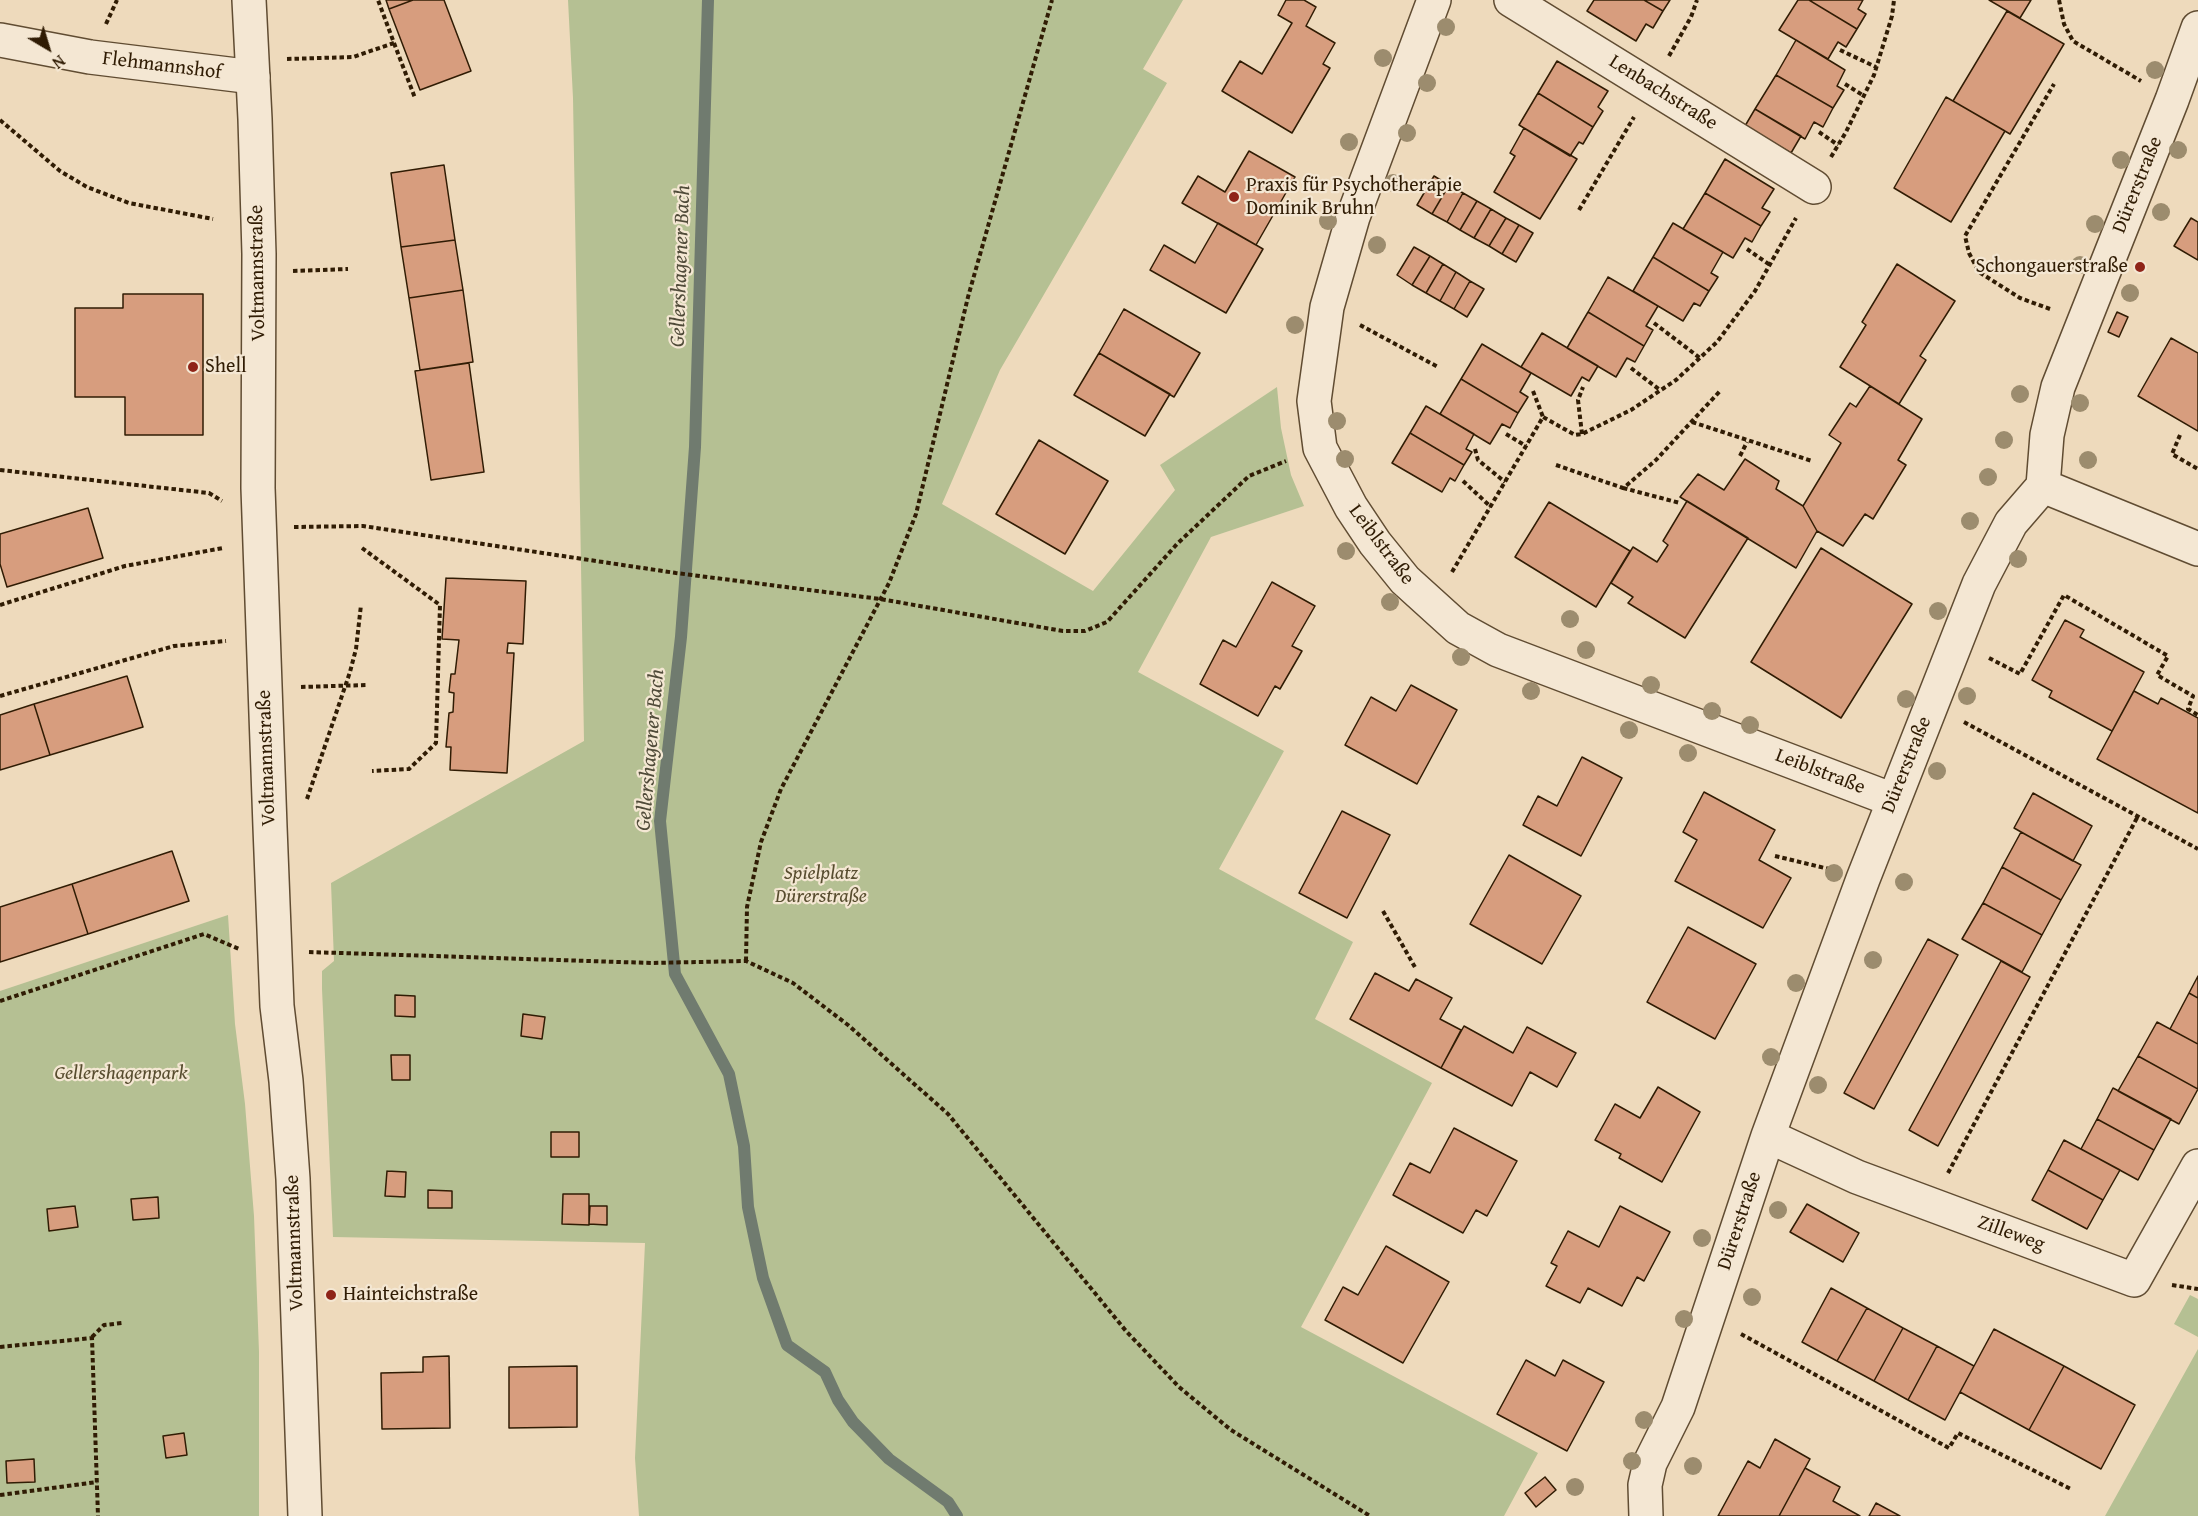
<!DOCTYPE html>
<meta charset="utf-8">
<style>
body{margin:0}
#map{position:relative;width:2198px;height:1516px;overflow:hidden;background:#eedabc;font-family:"Gentium Book Plus",serif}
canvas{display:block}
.north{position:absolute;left:18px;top:18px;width:60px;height:60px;-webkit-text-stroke:4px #f4e7d3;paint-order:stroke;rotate:142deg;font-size:16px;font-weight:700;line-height:24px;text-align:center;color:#301c04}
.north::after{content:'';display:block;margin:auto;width:21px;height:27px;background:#301c04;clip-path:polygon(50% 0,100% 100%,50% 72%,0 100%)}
</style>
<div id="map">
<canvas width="2198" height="1516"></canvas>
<div class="north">N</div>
</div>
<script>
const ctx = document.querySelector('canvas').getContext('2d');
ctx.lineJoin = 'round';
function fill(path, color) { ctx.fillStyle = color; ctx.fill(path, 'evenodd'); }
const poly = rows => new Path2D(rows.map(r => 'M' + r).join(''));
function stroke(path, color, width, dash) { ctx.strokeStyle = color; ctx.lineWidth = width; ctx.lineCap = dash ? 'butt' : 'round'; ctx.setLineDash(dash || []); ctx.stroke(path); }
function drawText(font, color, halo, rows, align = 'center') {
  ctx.font = font + ' "Gentium Book Plus",serif'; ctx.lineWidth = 4.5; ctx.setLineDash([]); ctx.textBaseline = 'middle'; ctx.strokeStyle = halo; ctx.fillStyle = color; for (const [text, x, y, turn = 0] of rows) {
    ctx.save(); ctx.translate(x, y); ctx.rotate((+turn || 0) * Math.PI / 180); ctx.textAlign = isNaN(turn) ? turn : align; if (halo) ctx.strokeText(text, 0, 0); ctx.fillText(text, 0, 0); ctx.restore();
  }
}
fill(poly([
 [568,0,1183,0,1143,69,1167,83,1000,370,942,504,1093,591,1175,490,1160,465,1277,387,1281,428,1291,475,1304,506,1211,537,1138,672,1284,751,1219,869,1353,942,1315,1019,1432,1083,1301,1327,1538,1453,1504,1516,639,1516,635,1458,645,1243,333,1237,322,989,322,971,334,961,331,883,584,741,573,98],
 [228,915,235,1024,245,1104,254,1216,259,1352,259,1516,0,1516,0,991],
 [2190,1295,2198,1299,2198,1337,2174,1324],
 [2198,1349,2198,1516,2105,1516]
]), '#b5c093');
stroke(poly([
 [708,0,695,447,681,637,660,821,675,974,729,1074,744,1146,748,1207,763,1278,787,1345,825,1372,838,1400,853,1422,889,1459,948,1502,957,1516]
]), '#707b6f', 12);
const building = poly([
 [386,0,413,0,389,9,386,0],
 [413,0,444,0,471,71,420,90,389,9,413,0],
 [1286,0,1304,0,1316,7,1306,26,1335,43,1323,64,1330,68,1292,133,1222,91,1240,61,1262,74,1292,23,1278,15,1286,0],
 [1594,0,1644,0,1663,11,1653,28,1646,24,1636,41,1587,11,1594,0],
 [1644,0,1670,0,1663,11,1644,0],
 [1798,0,1809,0,1857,29,1846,47,1838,42,1828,59,1779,30,1798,0],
 [1809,0,1863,0,1858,9,1866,14,1857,29,1809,0],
 [1989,0,2031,0,2020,18,1989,0],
 [2007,11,2064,44,2010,134,1953,101,2007,11],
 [1796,40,1845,70,1837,86,1844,90,1833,108,1776,75,1796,40],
 [1557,61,1608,91,1598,107,1603,111,1593,127,1538,93,1557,61],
 [1776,75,1833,108,1823,127,1814,122,1805,139,1755,109,1776,75],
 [1538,93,1593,127,1583,144,1579,142,1570,156,1519,125,1538,93],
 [1946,97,2005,131,1951,222,1894,188,1946,97],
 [1755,109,1801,136,1791,153,1745,126,1755,109],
 [1524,128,1577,159,1540,219,1494,192,1515,156,1510,153,1524,128],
 [1249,151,1295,177,1256,245,1182,203,1198,176,1225,192,1249,151],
 [1725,159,1774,189,1762,208,1770,212,1761,226,1705,193,1725,159],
 [444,165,455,240,401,247,391,173,444,165],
 [1434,176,1449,185,1432,214,1417,205,1434,176],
 [1449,185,1463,193,1447,222,1432,214,1449,185],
 [1463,193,1477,201,1460,230,1447,222,1463,193],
 [1705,193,1761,226,1752,242,1745,238,1733,258,1683,229,1705,193],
 [1477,201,1491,209,1474,238,1460,230,1477,201],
 [1491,209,1506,218,1489,246,1474,238,1491,209],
 [1506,218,1519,225,1502,254,1489,246,1506,218],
 [2191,218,2198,222,2198,260,2174,246,2191,218],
 [1218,223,1263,249,1226,313,1150,270,1164,245,1195,263,1218,223],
 [1673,223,1723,252,1711,273,1718,277,1709,291,1653,257,1673,223],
 [1519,225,1533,233,1516,262,1502,254,1519,225],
 [455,240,463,290,409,298,401,247,455,240],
 [1414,247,1430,256,1412,285,1397,275,1414,247],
 [1430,256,1443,264,1426,293,1412,285,1430,256],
 [1653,257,1709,291,1700,306,1694,303,1683,321,1633,291,1653,257],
 [1443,264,1456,272,1440,301,1426,293,1443,264],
 [1897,264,1955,301,1920,356,1926,360,1899,404,1840,367,1866,325,1862,322,1897,264],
 [1456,272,1470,281,1454,309,1440,301,1456,272],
 [1608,277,1658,306,1646,326,1653,330,1644,346,1588,312,1608,277],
 [1470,281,1484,289,1467,317,1454,309,1470,281],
 [463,290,473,362,420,370,409,298,463,290],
 [123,294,203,294,203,435,125,435,125,397,75,397,75,308,123,308,123,294],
 [1124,309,1200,353,1174,397,1099,353,1124,309],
 [1588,312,1644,346,1635,362,1627,358,1616,377,1567,348,1588,312],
 [2117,312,2128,317,2119,337,2108,332,2117,312],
 [1542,333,1598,366,1589,381,1582,377,1571,396,1521,367,1542,333],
 [2171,338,2198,353,2198,431,2138,396,2171,338],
 [1482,344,1531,373,1520,392,1528,397,1518,413,1461,379,1482,344],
 [1099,353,1170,394,1145,436,1074,395,1099,353],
 [469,363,484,472,431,480,415,371,469,363],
 [1461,379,1518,413,1510,428,1502,424,1490,444,1440,414,1461,379],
 [1870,386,1922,419,1898,460,1906,465,1873,519,1865,514,1843,546,1817,531,1803,506,1841,443,1829,435,1850,403,1856,407,1870,386],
 [1426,406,1474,434,1466,449,1472,452,1464,465,1410,433,1426,406],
 [1410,433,1464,465,1455,481,1450,478,1442,492,1392,463,1410,433],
 [1039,440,1108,481,1065,554,996,514,1039,440],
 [1745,459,1779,481,1776,489,1803,506,1817,531,1796,568,1680,497,1698,474,1724,490,1745,459],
 [1687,501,1748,538,1685,638,1628,603,1633,597,1611,583,1633,547,1657,562,1668,545,1663,541,1687,501],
 [1549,502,1630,551,1596,607,1515,557,1549,502],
 [88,508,103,558,7,587,0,564,0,534,88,508],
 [1821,548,1912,604,1841,718,1751,662,1821,548],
 [446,578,526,581,523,644,508,643,507,653,514,653,507,773,450,770,451,747,446,747,449,713,453,712,454,693,449,692,451,674,455,674,459,640,442,639,446,578],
 [1272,582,1315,606,1292,646,1302,651,1280,689,1275,686,1258,716,1200,684,1223,640,1236,647,1272,582],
 [2065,620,2084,630,2080,637,2144,672,2112,731,2049,697,2052,691,2032,680,2065,620],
 [127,676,143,727,50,755,34,704,127,676],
 [1411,685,1457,710,1417,784,1345,745,1371,697,1396,711,1411,685],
 [2134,691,2158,704,2161,698,2198,718,2198,813,2097,759,2134,691],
 [34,704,50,755,0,770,0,715,34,704],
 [1582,757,1622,778,1581,856,1523,825,1538,796,1557,806,1582,757],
 [1704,792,1775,830,1759,860,1791,878,1763,928,1675,881,1697,840,1683,832,1704,792],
 [2033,793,2092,826,2073,861,2014,828,2033,793],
 [1342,811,1390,835,1347,918,1299,893,1342,811],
 [2021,832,2081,865,2061,900,2002,867,2021,832],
 [172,851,189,901,88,934,72,884,172,851],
 [1509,855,1581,896,1542,964,1470,924,1509,855],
 [2002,867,2061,900,2042,935,1983,903,2002,867],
 [72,884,88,934,0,962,0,907,72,884],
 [1983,903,2042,935,2022,972,1962,939,1983,903],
 [1688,927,1756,964,1715,1039,1647,1002,1688,927],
 [1928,939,1958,955,1874,1109,1844,1093,1928,939],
 [2001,961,2030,977,1938,1146,1909,1130,2001,961],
 [1375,973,1409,991,1416,979,1452,998,1440,1019,1461,1030,1441,1068,1350,1019,1375,973],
 [2198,976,2198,998,2189,993,2198,976],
 [2189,993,2198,998,2198,1044,2170,1029,2189,993],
 [395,995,415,996,415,1017,395,1016,395,995],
 [523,1014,545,1017,542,1039,521,1036,523,1014],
 [2157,1022,2198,1044,2198,1089,2138,1056,2157,1022],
 [1464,1026,1513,1053,1527,1027,1576,1053,1557,1087,1530,1072,1512,1106,1441,1068,1464,1026],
 [391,1055,410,1055,410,1080,392,1080,391,1055],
 [2138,1056,2198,1089,2179,1124,2118,1091,2138,1056],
 [1658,1087,1700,1112,1662,1182,1619,1158,1621,1154,1595,1140,1615,1104,1640,1118,1658,1087],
 [2113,1088,2171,1119,2154,1150,2097,1119,2113,1088],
 [2097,1119,2154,1150,2138,1180,2081,1149,2097,1119],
 [1454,1128,1517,1161,1487,1216,1476,1210,1463,1233,1393,1195,1410,1163,1430,1173,1454,1128],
 [551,1132,579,1132,579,1157,551,1157,551,1132],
 [2064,1140,2120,1170,2103,1200,2048,1170,2064,1140],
 [2048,1170,2103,1200,2087,1229,2032,1200,2048,1170],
 [387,1171,406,1172,405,1197,385,1196,387,1171],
 [428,1190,452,1191,452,1208,428,1208,428,1190],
 [563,1194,589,1194,589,1225,562,1224,563,1194],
 [158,1197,159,1218,133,1220,131,1199,158,1197],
 [1807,1204,1859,1233,1843,1262,1790,1232,1807,1204],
 [75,1206,78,1227,49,1231,47,1209,75,1206],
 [590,1206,607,1206,607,1225,589,1224,590,1206],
 [1620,1206,1670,1232,1644,1281,1637,1277,1622,1306,1588,1288,1580,1303,1546,1286,1557,1266,1551,1263,1568,1231,1599,1247,1620,1206],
 [1386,1246,1449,1282,1403,1363,1325,1320,1343,1287,1358,1295,1386,1246],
 [1831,1288,1867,1308,1837,1361,1802,1342,1831,1288],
 [1867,1308,1903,1328,1874,1381,1837,1361,1867,1308],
 [1903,1328,1937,1346,1908,1400,1874,1381,1903,1328],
 [1994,1329,2064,1366,2029,1430,1960,1392,1994,1329],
 [1937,1346,1974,1366,1945,1420,1908,1400,1937,1346],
 [449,1356,450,1428,382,1429,381,1373,423,1372,423,1357,449,1356],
 [1526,1360,1555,1376,1563,1360,1604,1382,1567,1451,1497,1414,1526,1360],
 [577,1366,577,1427,509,1428,509,1367,577,1366],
 [2064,1366,2135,1405,2101,1469,2029,1430,2064,1366],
 [184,1433,187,1455,166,1458,163,1436,184,1433],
 [1775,1439,1810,1459,1779,1516,1718,1516,1748,1461,1760,1468,1775,1439],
 [34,1459,35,1482,7,1483,6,1461,34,1459],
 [1805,1468,1840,1487,1833,1501,1860,1516,1779,1516,1805,1468],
 [1545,1477,1556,1490,1536,1507,1525,1493,1545,1477],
 [1876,1503,1900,1516,1869,1516,1876,1503]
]);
fill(building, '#d79d7e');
stroke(building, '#301c04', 1.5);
const minor = poly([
 [1434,0,1353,217,1327,307,1314,401,1320,448,1351,507,1375,543,1405,580,1458,628,1498,650,1893,800],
 [1511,0,1814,187],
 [0,40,90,57,253,77],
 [2043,486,2198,549],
 [1768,1136,1857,1177,2134,1280,2198,1166],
 [1646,1516,1645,1485,1650,1463,1678,1407,1768,1136,1863,879,1979,584,2011,523,2043,486,2047,435,2058,387,2172,100,2198,28]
]);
const tertiary = poly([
 [249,0,255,119,259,254,258,488,270,827,277,1006,286,1081,293,1179,305,1516]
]);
stroke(minor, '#604c32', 36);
stroke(tertiary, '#604c32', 36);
stroke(poly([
 [2059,0,2064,24,2073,41,2141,81],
 [106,24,117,0],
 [394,43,415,98],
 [1840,50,1876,67],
 [1669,56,1691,17,1697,0],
 [287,59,353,57,394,43,378,0],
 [1845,84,1864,96],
 [0,120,60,171,87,187,129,203,213,219],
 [1819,132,1838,145],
 [1831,157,1846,132,1874,75,1892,16,1894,0],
 [1579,210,1634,117],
 [1747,249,1770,265],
 [293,271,348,269],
 [2050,309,2020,298,1979,272,1969,253,1965,236,2054,84],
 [1654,323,1700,358],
 [1360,325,1438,367],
 [1631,368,1660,390],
 [1533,391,1543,417],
 [1692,422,1812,461],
 [1506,434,1526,446],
 [1582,434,1578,400,1583,387],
 [2180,435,2172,454,2198,469],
 [1475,449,1478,460,1505,482],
 [1740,456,1747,442],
 [1556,465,1623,488,1627,485,1656,460,1721,390],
 [0,470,209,493,222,501],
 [1463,481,1491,507],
 [1623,488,1680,503],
 [294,527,363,526,676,573,880,599,1063,631,1085,631,1107,622,1177,544,1249,476,1286,461],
 [362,548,440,605,436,743,409,769,372,771],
 [1452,572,1543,417,1575,435,1582,434,1631,410,1676,380,1717,342,1755,291,1796,218],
 [0,605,125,566,223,548],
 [1989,658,2020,674,2064,595,2168,656,2157,675,2193,696,2188,709,2198,715],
 [301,687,366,685],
 [0,696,174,646,226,641],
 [1964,722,2198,849],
 [307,799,350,672,356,649,361,605],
 [1775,856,1829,869],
 [1383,911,1416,969],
 [309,952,651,963,746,961,793,983,848,1025,948,1114,1126,1331,1179,1387,1231,1430,1370,1516],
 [746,961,747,907,761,842,781,789,889,583,916,514,968,297,1052,0],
 [0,1001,204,934,239,949],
 [1948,1173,2138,816],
 [2172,1285,2198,1289],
 [1741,1334,1949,1448,1958,1433,2071,1489],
 [92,1337,104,1325,122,1323],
 [0,1347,92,1338,98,1516],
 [0,1495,97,1482]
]), '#301c04', 4, [4.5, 3]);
stroke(minor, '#f4e7d3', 33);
stroke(tertiary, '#f4e7d3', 33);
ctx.fillStyle = '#9c8c6e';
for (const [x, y] of [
 [1446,27],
 [1383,58],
 [2155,70],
 [1427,83],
 [1407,133],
 [1349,142],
 [2178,150],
 [2121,160],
 [1393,183],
 [2161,212],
 [1328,221],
 [2095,224],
 [1377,245],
 [2080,265],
 [2130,293],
 [1295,325],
 [2020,394],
 [2080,403],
 [1337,421],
 [2004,440],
 [1345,459],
 [2088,460],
 [1988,477],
 [1970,521],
 [1346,551],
 [2018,559],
 [1390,602],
 [1938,611],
 [1570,619],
 [1586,650],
 [1461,657],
 [1651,685],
 [1531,691],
 [1967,696],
 [1906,699],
 [1712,711],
 [1750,725],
 [1629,730],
 [1688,753],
 [1937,771],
 [1834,873],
 [1904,882],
 [1873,960],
 [1796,983],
 [1771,1057],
 [1818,1085],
 [1778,1210],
 [1702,1238],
 [1752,1297],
 [1684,1319],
 [1644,1420],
 [1632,1461],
 [1693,1466],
 [1575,1487]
]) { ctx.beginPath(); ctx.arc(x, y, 9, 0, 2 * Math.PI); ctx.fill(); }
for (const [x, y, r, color] of [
 [1234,197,6,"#8f2418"],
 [2140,267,6,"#8f2418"],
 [193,367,6,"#8f2418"],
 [331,1295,6,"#8f2418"]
]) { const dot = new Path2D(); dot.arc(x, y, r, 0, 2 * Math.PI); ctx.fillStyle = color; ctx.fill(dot); stroke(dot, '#f4e7d3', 2); }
drawText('20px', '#301c04', '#f4e7d3', [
 ["Flehmannshof",162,66,7],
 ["Lenbachstraße",1663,93,32],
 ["Dürerstraße",2138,185,-68],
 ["Voltmannstraße",258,273,-91],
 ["Leiblstraße",1381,545,53],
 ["Voltmannstraße",267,758,-92],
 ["Dürerstraße",1907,765,-68],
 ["Leiblstraße",1820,772,21],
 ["Dürerstraße",1740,1221,-72],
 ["Zilleweg",2011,1234,20],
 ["Voltmannstraße",295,1243,-92]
]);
drawText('20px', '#301c04', '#f4e7d3', [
 ["Praxis für Psychotherapie",1246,186],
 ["Dominik Bruhn",1246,209],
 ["Schongauerstraße",2128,267,"right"],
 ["Shell",205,367],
 ["Hainteichstraße",343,1295]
], 'left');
drawText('italic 20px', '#584d2f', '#f4e7d3', [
 ["Spielplatz",821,874],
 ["Dürerstraße",821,897],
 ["Gellershagenpark",121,1074]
]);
drawText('italic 21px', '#504b39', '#f4e7d3', [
 ["Gellershagener Bach",681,266,-88],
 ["Gellershagener Bach",651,750,-85]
]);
</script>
